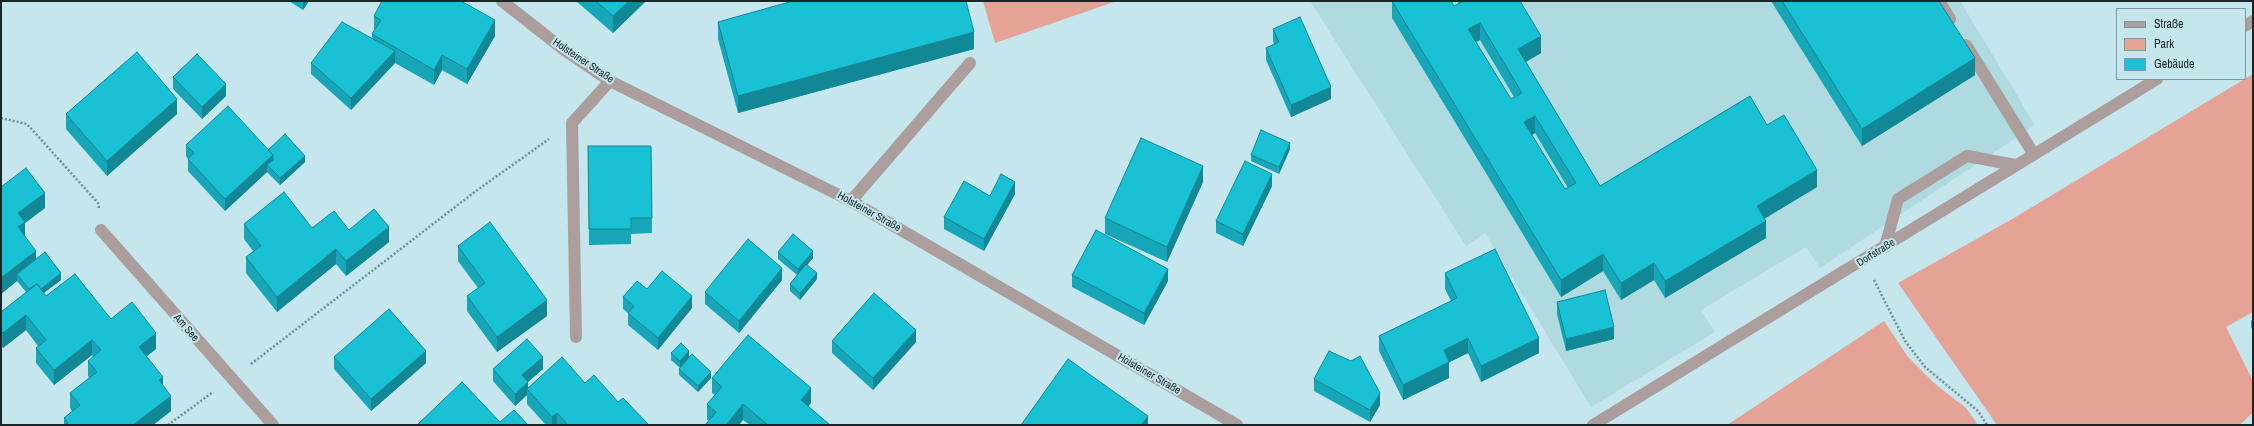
<!DOCTYPE html>
<meta charset="utf-8">
<style>
body{margin:0}
#map{position:relative;width:2254px;height:426px;overflow:hidden;background:#c4e6ec;font-family:"Archivo Narrow",sans-serif}
canvas{display:block}
.frame{position:absolute;inset:0;border:2px solid #192628;pointer-events:none}
.legend{position:absolute;left:2116px;top:8px;width:130px;height:72px;box-sizing:border-box;background:#c4e6ec;border:1px solid #80999e;margin:0;padding:5px 7px;list-style:none;font-size:12px;color:#192628}
.legend li{display:flex;align-items:center;gap:8px;height:20px}
.legend b{width:20px;border:1px solid #80999e}
</style>
<div id="map">
<canvas width="2254" height="426"></canvas>
<div class="frame"></div>
<ul class="legend">
<li><b style="height:5px;background:#ac9e9c"></b>Straße</li>
<li><b style="height:11px;background:#e5a396"></b>Park</li>
<li><b style="height:11px;background:#19c1d5"></b>Gebäude</li>
</ul>
</div>
<script>
const ctx = document.querySelector('canvas').getContext('2d');
ctx.lineJoin = 'round';
function fill(path, color) { ctx.fillStyle = color; ctx.fill(path, 'evenodd'); }
const poly = rows => new Path2D(rows.map(r => 'M' + r).join(''));
function stroke(path, color, width, dash) { ctx.strokeStyle = color; ctx.lineWidth = width; ctx.lineCap = dash ? 'butt' : 'round'; ctx.setLineDash(dash || []); ctx.stroke(path); }
function drawText(font, color, halo, rows, align = 'center') {
  ctx.font = font + ' "Archivo Narrow",sans-serif'; ctx.lineWidth = 4; ctx.setLineDash([]); ctx.textBaseline = 'middle'; ctx.strokeStyle = halo; ctx.fillStyle = color; for (const [text, x, y, turn = 0] of rows) {
    ctx.save(); ctx.translate(x, y); ctx.rotate((+turn || 0) * Math.PI / 180); ctx.textAlign = isNaN(turn) ? turn : align; if (halo) ctx.strokeText(text, 0, 0); ctx.fillText(text, 0, 0); ctx.restore();
  }
}
fill(poly([
 [1310,1,1960,1,2035,125,1820,268,1806,247,1701,310,1715,332,1591,407,1485,233,1466,246]
]), '#afdae0');
fill(poly([
 [983,1,1117,1,995,43],
 [2253,74,2253,312,2226,327,2253,381,2253,412,2240,425,1997,425,1898,283,2014,218],
 [1884,321,1908,357,1935,384,1966,408,1978,425,1727,425]
]), '#e5a396');
stroke(poly([
 [1,118,27,124,98,203,99,208],
 [1874,280,1905,341,1925,367,1978,411,1987,425],
 [251,364,476,191,549,139],
 [168,425,213,392]
]), '#748d91', 2.5, [2, 2]);
stroke(poly([
 [1939,1,1950,19],
 [1966,45,2033,153],
 [851,201,970,63],
 [1885,247,1898,199,1967,156,2015,165],
 [576,337,572,123,610,81]
]), '#ac9e9c', 12);
stroke(poly([
 [502,1,563,49,610,81,851,201,1237,425],
 [2245,26,2253,21],
 [101,230,273,425],
 [1593,425,2157,79]
]), '#ac9e9c', 12);
fill(poly([
 [289,1,309,1,303,10],
 [576,1,646,1,613,33],
 [1392,1,1454,6,1459,4,1457,1,1520,1,1541,53,1526,62,1600,186,1767,125,1817,187,1764,219,1766,238,1665,298,1654,280,1621,300,1603,271,1561,297,1392,18],
 [1480,40,1514,97,1511,99,1476,42],
 [1535,133,1568,188,1565,189,1532,135],
 [1771,1,1939,1,1975,75,1862,146],
 [374,16,495,36,467,84,442,70,434,85,395,63,351,110,311,74,311,63,372,38,372,34,374,31],
 [718,22,974,49,738,113,718,39],
 [1273,29,1331,99,1291,117,1266,60,1266,48,1274,44,1273,41],
 [173,77,226,96,202,119,173,89],
 [66,114,177,114,107,176,66,129],
 [186,145,268,150,305,162,280,185,267,172,225,211,188,171,188,159,186,156],
 [588,146,651,146,652,233,631,234,631,244,589,245],
 [1290,149,1279,174,1251,161,1251,155],
 [1203,182,1167,262,1105,234,1105,218],
 [1272,186,1243,246,1216,233,1216,221],
 [1,187,45,208,25,223,25,237,36,259,61,280,44,293,46,296,111,319,156,349,147,356,163,386,171,411,153,425,64,425,64,418,72,411,70,408,70,393,89,378,88,376,88,361,94,357,92,355,54,385,36,363,36,348,38,346,26,330,3,348,1,346,1,312,26,292,17,281,1,294],
 [1015,194,984,251,944,229,944,217,990,196],
 [244,224,349,230,389,242,346,276,336,264,277,312,246,273,246,257,253,251,244,239],
 [458,246,547,316,497,352,467,311,467,296,478,288,458,261],
 [778,252,813,258,807,265,817,279,800,300,790,291,790,284,797,275,778,259],
 [1445,273,1539,353,1481,382,1468,353,1449,362,1449,378,1403,400,1379,351,1379,336,1451,301,1445,289],
 [1072,275,1168,281,1144,325,1072,287],
 [782,280,739,333,705,304,705,292],
 [647,289,692,308,658,350,628,325,628,313,623,309,623,297],
 [1557,302,1614,339,1566,351,1557,314],
 [2253,319,2253,331,2251,327,2251,321],
 [832,341,916,342,873,390,832,353],
 [671,353,689,358,711,378,698,392,679,375,679,369,680,368,671,360],
 [334,357,426,363,371,411,334,369],
 [493,369,543,369,528,382,528,387,585,383,618,402,649,425,546,425,527,404,527,395,515,406,493,381],
 [712,378,811,403,808,406,830,425,750,425,743,420,707,420,707,404,715,395,712,393],
 [1314,379,1380,405,1370,422,1314,391]
]), '#16a6b7');
fill(poly([
 [303,1,309,1,303,10],
 [629,1,646,1,613,33,613,16],
 [495,20,495,36,467,84,467,69],
 [1480,23,1480,40,1468,46,1468,29],
 [974,32,974,49,738,113,738,96],
 [1541,36,1541,53,1518,66,1518,49],
 [395,51,395,63,351,110,351,98],
 [442,55,442,70,434,85,434,70],
 [1975,58,1975,75,1862,146,1862,129],
 [226,84,226,96,202,119,202,107],
 [1331,87,1331,99,1291,117,1291,105],
 [177,99,177,114,107,176,107,161],
 [1535,116,1535,133,1524,139,1524,122],
 [1290,143,1290,149,1279,174,1279,167],
 [273,155,273,167,267,165,267,172,225,211,225,199],
 [305,156,305,162,280,185,280,178],
 [1203,166,1203,182,1167,262,1167,247],
 [1817,170,1817,187,1757,223,1757,206],
 [1272,174,1272,186,1243,246,1243,234],
 [1015,182,1015,194,984,251,984,239],
 [45,193,45,208,25,223,25,237,18,227,18,213],
 [1766,221,1766,238,1665,298,1665,281],
 [389,227,389,242,346,276,346,261],
 [336,249,336,264,277,312,277,297],
 [36,251,36,266,17,274,17,281,1,294,1,278],
 [813,251,813,258,798,276,798,269],
 [1603,254,1603,271,1561,297,1561,280],
 [1654,263,1654,280,1621,300,1621,283],
 [782,268,782,280,739,333,739,321],
 [1168,269,1168,281,1144,325,1144,313],
 [61,273,61,280,33,301,33,295],
 [817,273,817,279,800,300,800,293],
 [692,296,692,308,658,350,658,338],
 [547,300,547,316,497,352,497,337],
 [26,315,26,330,3,348,3,333],
 [1614,327,1614,339,1566,351,1566,339],
 [916,330,916,342,873,390,873,378],
 [156,333,156,349,139,362,139,347],
 [1468,338,1468,353,1444,365,1444,350],
 [1539,338,1539,353,1481,382,1481,366],
 [92,340,92,355,54,385,54,370],
 [426,351,426,363,371,411,371,399],
 [689,351,689,358,680,368,680,361],
 [543,357,543,369,522,387,522,375],
 [1449,362,1449,378,1403,400,1403,385],
 [711,372,711,378,698,392,698,386],
 [163,377,163,392,159,380],
 [528,382,528,391,527,389,527,395,515,406,515,394],
 [811,388,811,403,801,415,801,400],
 [1380,393,1380,405,1370,422,1370,410],
 [171,396,171,411,153,425,133,425],
 [743,404,743,420,739,425,726,425],
 [557,413,557,425,552,425,552,417],
 [1148,416,1148,425,1141,425]
]), '#128795');
const building = poly([
 [382,1,461,1,495,20,467,69,442,55,434,70,372,34,381,20,374,16,382,1],
 [596,1,629,1,613,16,596,1],
 [793,1,966,1,974,32,738,96,718,22,793,1],
 [1392,1,1451,1,1454,6,1464,1,1520,1,1541,36,1518,49,1600,186,1750,96,1767,125,1784,115,1817,170,1757,206,1766,221,1665,281,1654,263,1621,283,1603,254,1561,280,1392,1],
 [1480,23,1522,93,1511,99,1468,29,1480,23],
 [1535,116,1576,183,1565,189,1524,122,1535,116],
 [1782,1,1939,1,1975,58,1862,129,1782,1],
 [1300,17,1331,87,1291,105,1266,48,1279,42,1273,29,1300,17],
 [342,22,395,51,351,98,311,63,342,22],
 [137,52,177,99,107,161,66,114,137,52],
 [197,54,226,84,202,107,173,77,197,54],
 [228,106,273,155,225,199,188,159,194,153,186,145,228,106],
 [1261,130,1290,143,1279,167,1251,155,1261,130],
 [285,134,305,156,280,178,267,165,273,160,273,155,268,150,285,134],
 [1141,138,1203,166,1167,247,1105,218,1141,138],
 [588,146,651,146,652,218,631,218,631,229,589,229,588,146],
 [1245,161,1272,174,1243,234,1216,221,1245,161],
 [26,168,45,193,18,213,25,222,18,227,36,251,1,278,1,187,26,168],
 [1001,174,1015,182,984,239,944,217,964,181,990,196,1001,174],
 [284,192,312,228,334,211,349,230,374,209,389,227,346,261,336,249,277,297,246,257,261,246,244,224,284,192],
 [490,222,547,300,497,337,467,296,485,283,458,246,490,222],
 [1096,230,1168,269,1144,313,1072,275,1096,230],
 [793,234,813,251,798,269,778,252,793,234],
 [748,239,782,268,739,321,705,292,748,239],
 [1495,249,1539,338,1481,366,1468,338,1444,350,1449,362,1403,385,1379,336,1457,298,1445,273,1495,249],
 [45,252,61,273,41,289,37,284,29,289,17,274,45,252],
 [806,264,817,273,800,293,790,284,806,264],
 [662,271,692,296,658,338,628,313,634,306,623,297,637,281,647,289,662,271],
 [75,274,111,319,132,302,156,333,139,347,163,377,159,380,171,396,133,425,66,425,68,423,64,418,80,405,70,393,97,372,88,361,101,350,92,340,54,370,36,348,46,340,26,315,3,333,1,331,1,312,37,284,46,296,75,274],
 [1605,290,1614,327,1566,339,1557,302,1605,290],
 [874,293,916,330,873,378,832,341,874,293],
 [389,309,426,351,371,399,334,357,389,309],
 [748,335,811,388,801,400,830,425,768,425,743,404,726,425,705,425,716,412,707,404,722,387,712,378,748,335],
 [527,339,543,357,522,375,528,382,515,394,493,369,527,339],
 [681,343,689,351,680,361,671,353,681,343],
 [1329,351,1351,361,1360,356,1380,393,1370,410,1314,379,1329,351],
 [692,354,711,372,698,386,679,369,692,354],
 [562,357,585,383,594,375,618,402,623,398,649,425,568,425,557,413,552,417,527,389,562,357],
 [1068,359,1148,416,1141,425,1021,425,1068,359],
 [462,382,500,422,514,410,528,425,417,425,462,382]
]);
fill(building, '#19c1d5');
stroke(building, '#128795', 1);
drawText('11px', '#192628', '#c4e6ec', [
 ["Holsteiner Straße",583,61,34],
 ["Holsteiner Straße",869,212,29],
 ["Dorfstraße",1876,253,-32],
 ["Am See",186,328,49],
 ["Holsteiner Straße",1149,374,30]
]);
</script>
